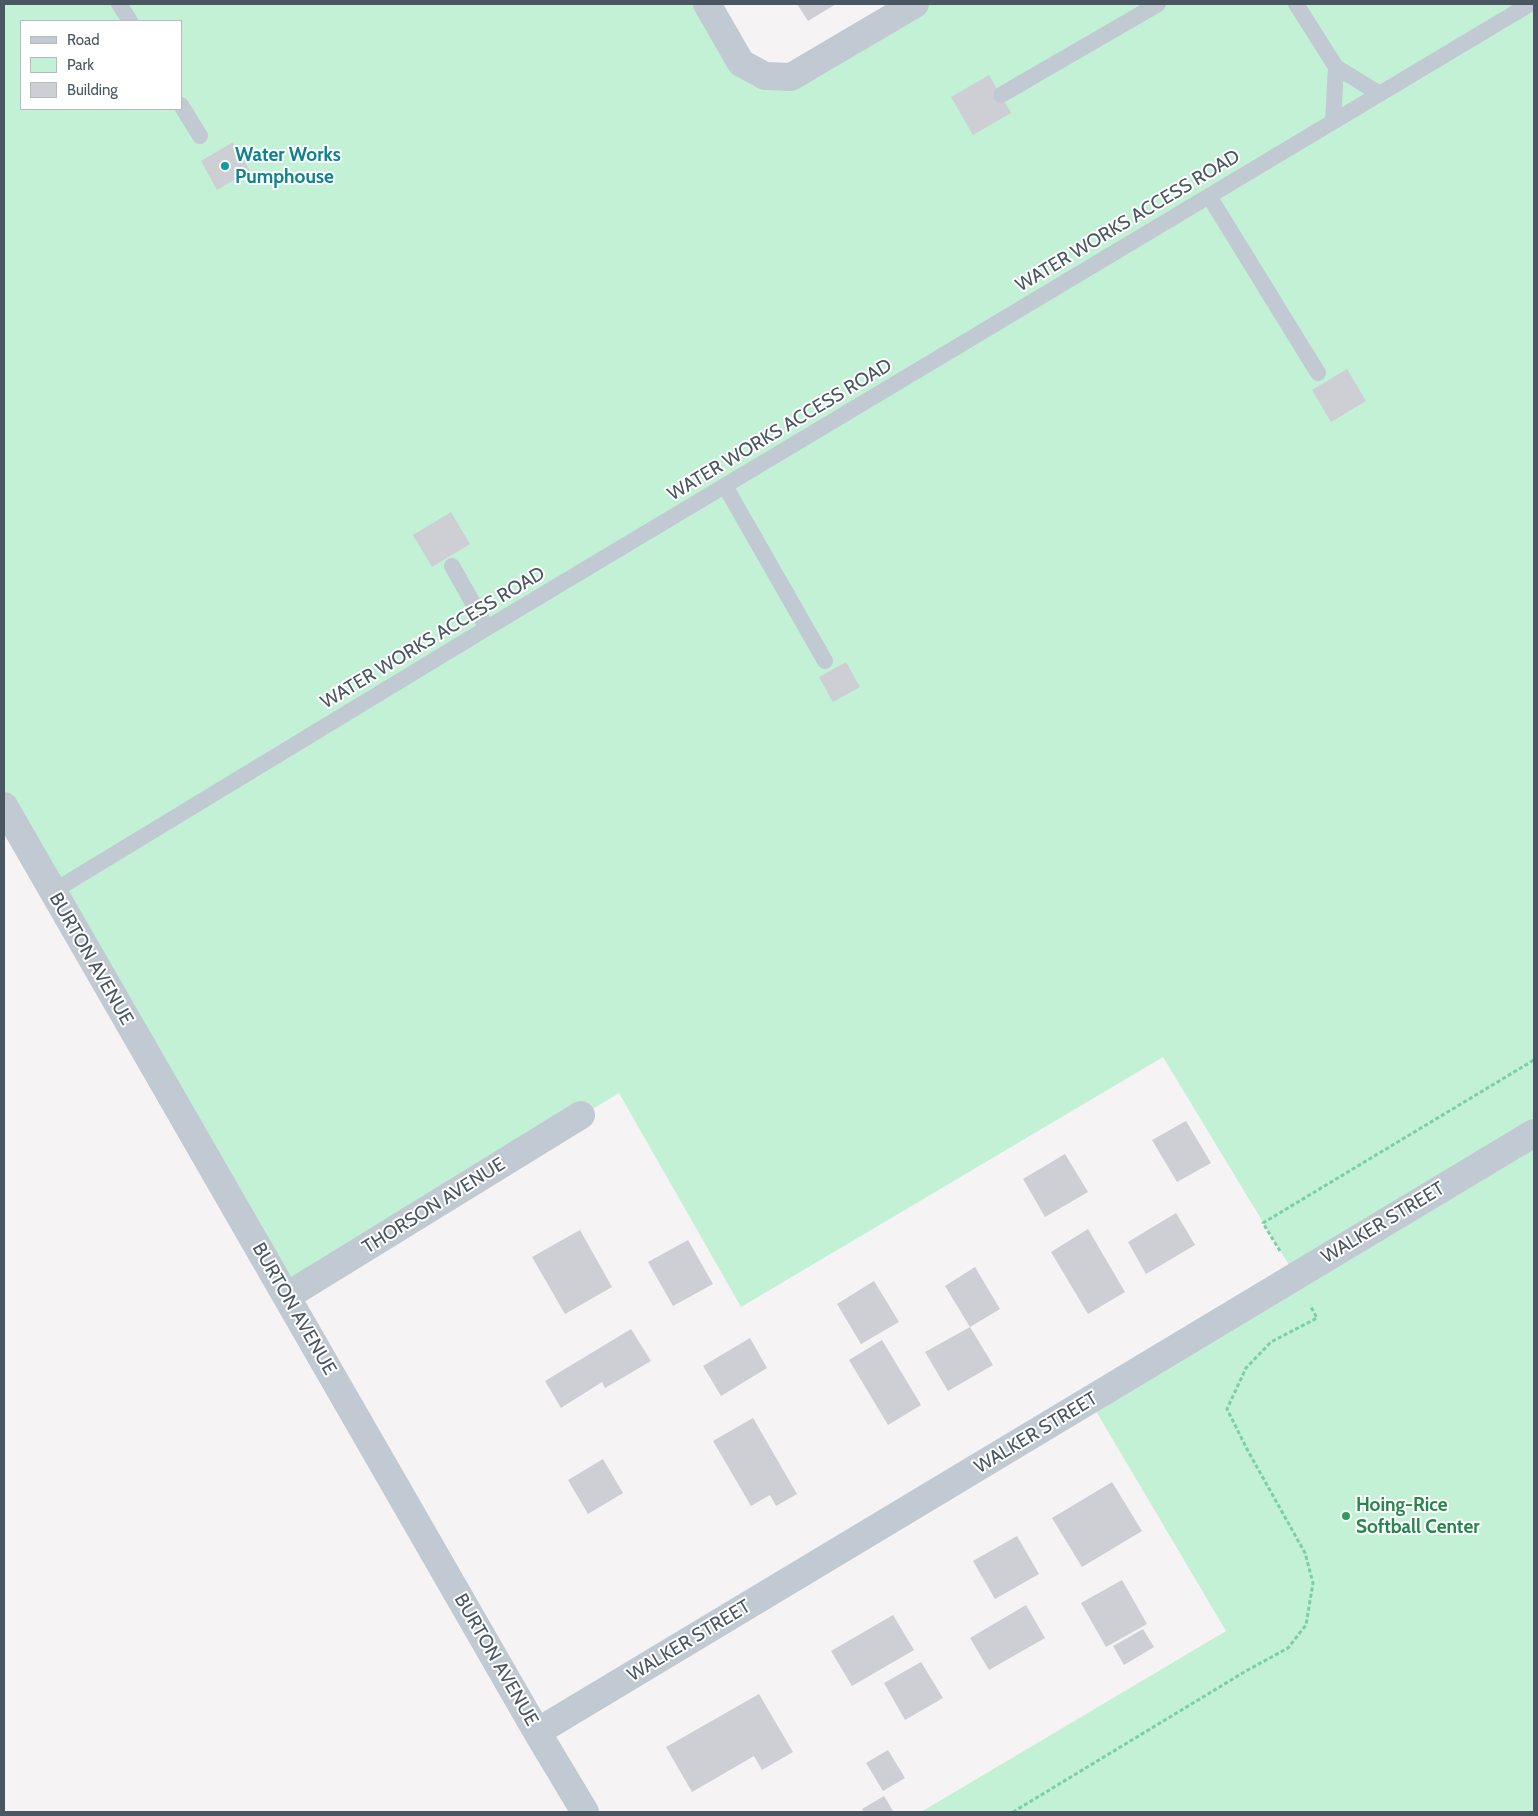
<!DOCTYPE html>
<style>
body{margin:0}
#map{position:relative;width:1538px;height:1816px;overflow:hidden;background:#f5f3f3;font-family:Cabin,sans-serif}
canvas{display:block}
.frame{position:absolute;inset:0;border:5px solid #4a5661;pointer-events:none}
.legend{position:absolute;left:20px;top:20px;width:162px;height:90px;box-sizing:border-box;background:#fff;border:1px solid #b7bbc0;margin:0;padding:6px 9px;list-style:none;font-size:15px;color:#4a5661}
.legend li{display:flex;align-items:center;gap:10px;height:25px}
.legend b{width:25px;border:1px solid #b7bbc0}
</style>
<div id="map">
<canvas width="1538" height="1816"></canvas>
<div class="frame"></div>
<ul class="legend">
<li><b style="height:6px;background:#c1cad2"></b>Road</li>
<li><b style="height:14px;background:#c3f1d5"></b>Park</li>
<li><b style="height:14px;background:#cdcfd5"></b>Building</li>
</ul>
</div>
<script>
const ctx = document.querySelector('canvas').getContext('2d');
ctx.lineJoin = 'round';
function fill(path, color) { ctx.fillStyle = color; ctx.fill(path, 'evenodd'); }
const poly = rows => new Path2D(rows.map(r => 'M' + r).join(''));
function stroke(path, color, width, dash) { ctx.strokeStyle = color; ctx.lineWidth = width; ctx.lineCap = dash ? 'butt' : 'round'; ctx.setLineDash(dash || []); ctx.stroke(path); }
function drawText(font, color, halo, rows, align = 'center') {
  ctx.font = font + ' Cabin,sans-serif'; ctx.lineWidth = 4; ctx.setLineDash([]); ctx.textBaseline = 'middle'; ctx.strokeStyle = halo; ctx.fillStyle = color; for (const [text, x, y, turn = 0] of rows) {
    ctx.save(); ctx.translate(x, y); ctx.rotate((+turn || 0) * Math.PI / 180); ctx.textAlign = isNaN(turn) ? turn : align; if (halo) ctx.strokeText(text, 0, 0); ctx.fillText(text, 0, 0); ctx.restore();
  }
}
fill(poly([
 [4,4,707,4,765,76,915,4,1534,4,1534,1812,921,1812,1226,1631,1090,1401,1295,1275,1163,1057,741,1307,619,1093,287,1296,4,806],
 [21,21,181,21,181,109,21,109]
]), '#c3f1d5');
fill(poly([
 [797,4,836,4,808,21],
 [989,75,1011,113,973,135,951,97],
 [233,142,250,171,217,190,201,161],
 [1347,369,1366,401,1331,422,1312,390],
 [451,512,470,544,432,567,413,535],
 [846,662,860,687,833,702,819,677],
 [1186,1121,1211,1163,1177,1182,1152,1140],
 [1065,1154,1088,1192,1045,1217,1023,1179],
 [1176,1213,1195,1245,1146,1274,1128,1242],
 [1088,1229,1125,1292,1088,1314,1051,1252],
 [580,1230,612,1287,565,1314,532,1257],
 [688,1240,713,1284,673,1306,648,1262],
 [975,1267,1000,1309,970,1327,945,1286],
 [874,1281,899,1322,861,1344,837,1304],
 [970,1327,993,1365,948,1391,925,1352],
 [631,1329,651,1361,605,1388,602,1382,561,1408,545,1381],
 [750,1338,767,1368,721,1396,703,1366],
 [882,1340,921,1405,888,1425,849,1360],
 [753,1418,797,1494,776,1506,770,1495,751,1506,713,1441],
 [603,1459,623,1493,588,1514,568,1480],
 [1112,1482,1142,1531,1082,1567,1052,1518],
 [1017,1536,1039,1574,995,1599,973,1561],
 [1122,1580,1147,1624,1106,1647,1081,1603],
 [1026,1605,1045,1638,989,1670,970,1638],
 [893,1615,914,1650,852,1686,831,1651],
 [1143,1629,1154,1647,1124,1665,1113,1646],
 [921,1662,943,1698,905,1720,884,1683],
 [759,1694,793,1752,762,1770,754,1756,692,1792,666,1747],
 [888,1750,905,1778,883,1791,866,1763],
 [884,1796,893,1811,864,1812,862,1809]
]), '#cdcfd5');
stroke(poly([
 [1280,1251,1263,1223,1534,1060],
 [1013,1812,1246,1671,1288,1648,1306,1625,1313,1583,1305,1553,1248,1451,1227,1409,1246,1368,1271,1342,1317,1318,1310,1305]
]), '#7ad0a6', 3, [4, 2.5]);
stroke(poly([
 [119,4,130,21],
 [1296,4,1336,67],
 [1001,95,1158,4],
 [181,105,200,136],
 [1333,122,1336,67,1380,94],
 [1209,196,1318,373],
 [725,486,825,661],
 [452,566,487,628],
 [52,892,487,628,1530,4]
]), '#c1cad2', 16);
stroke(poly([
 [707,4,741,63,765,76,791,77,915,4],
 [4,806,537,1732,585,1812],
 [287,1296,581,1115],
 [537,1732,1534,1133]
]), '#c1cad2', 28);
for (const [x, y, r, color] of [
 [225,166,5,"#0f9aa8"],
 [1346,1516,5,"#2e9e5b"]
]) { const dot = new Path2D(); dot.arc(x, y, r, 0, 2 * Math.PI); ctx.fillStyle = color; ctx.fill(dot); stroke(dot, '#fff', 2); }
drawText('bold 19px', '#0d838f', '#fff', [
 ["Water Works",235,155],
 ["Pumphouse",235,177]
], 'left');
drawText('19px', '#4a5661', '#fff', [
 ["WATER WORKS ACCESS ROAD",1128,221,-31],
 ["WATER WORKS ACCESS ROAD",780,430,-31],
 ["WATER WORKS ACCESS ROAD",433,638,-31],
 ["BURTON AVENUE",91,959,60],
 ["THORSON AVENUE",434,1206,-32],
 ["WALKER STREET",1383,1223,-31],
 ["BURTON AVENUE",294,1309,60],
 ["WALKER STREET",1036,1433,-31],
 ["WALKER STREET",689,1641,-31],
 ["BURTON AVENUE",496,1660,60]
]);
drawText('bold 19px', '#27864d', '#fff', [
 ["Hoing-Rice",1356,1505],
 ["Softball Center",1356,1527]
], 'left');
</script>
